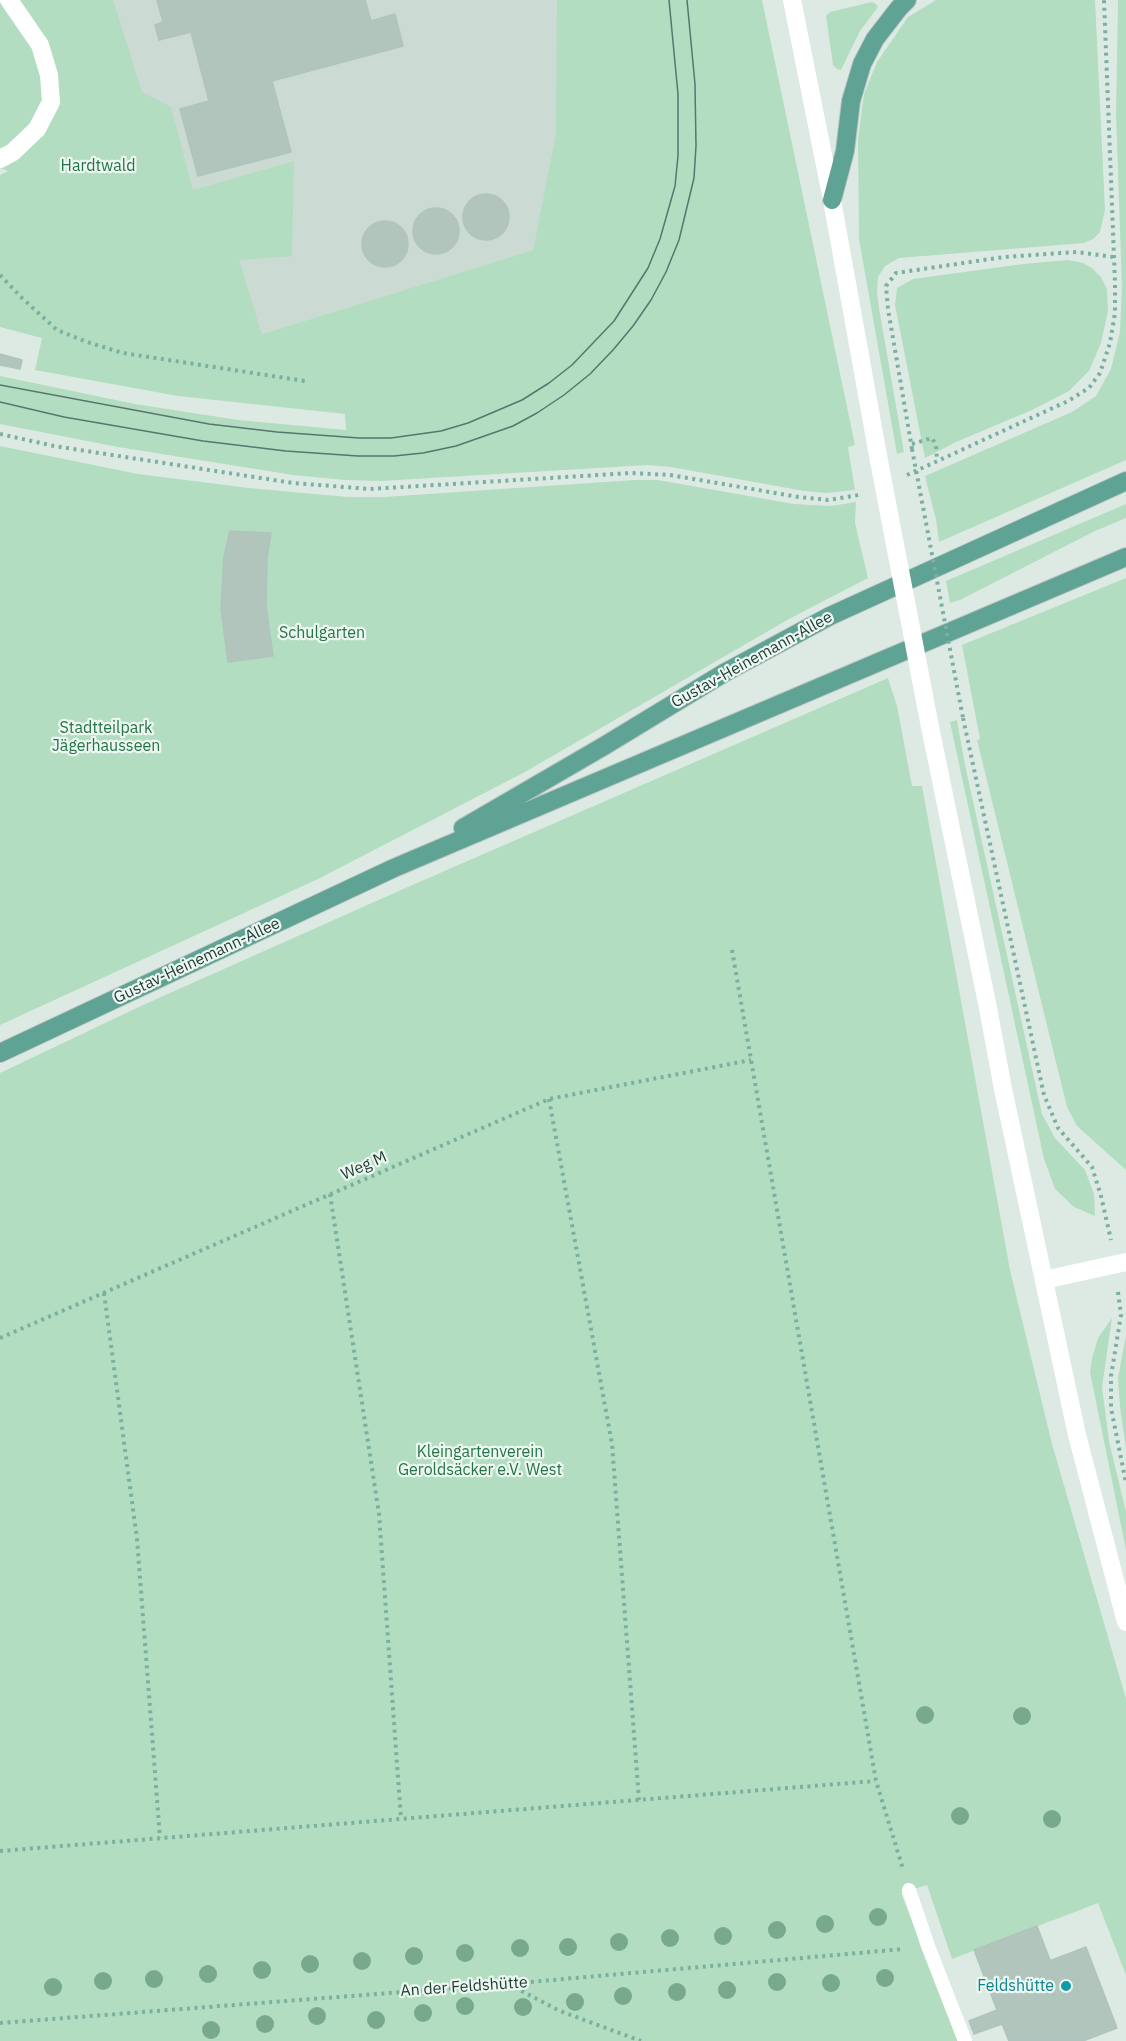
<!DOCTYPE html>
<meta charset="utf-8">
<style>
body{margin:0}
canvas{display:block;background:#ddeae4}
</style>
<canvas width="1126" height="2041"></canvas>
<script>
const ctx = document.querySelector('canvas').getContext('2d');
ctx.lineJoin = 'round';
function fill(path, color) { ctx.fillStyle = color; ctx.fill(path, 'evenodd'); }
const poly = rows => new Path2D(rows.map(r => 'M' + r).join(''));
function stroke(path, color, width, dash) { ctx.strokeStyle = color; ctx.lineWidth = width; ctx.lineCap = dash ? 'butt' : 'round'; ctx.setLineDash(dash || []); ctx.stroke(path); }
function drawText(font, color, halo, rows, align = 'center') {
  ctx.font = font + ' "IBM Plex Sans",sans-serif'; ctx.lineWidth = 4.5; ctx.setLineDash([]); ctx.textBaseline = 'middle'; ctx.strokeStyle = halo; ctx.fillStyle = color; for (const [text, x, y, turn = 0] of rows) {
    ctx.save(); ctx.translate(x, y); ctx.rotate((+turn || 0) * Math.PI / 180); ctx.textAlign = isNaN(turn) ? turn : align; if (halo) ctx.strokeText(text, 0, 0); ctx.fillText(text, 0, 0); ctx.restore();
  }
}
fill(poly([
 [53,0,557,0,557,134,533,250,262,334,238,259]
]), '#cbdad3');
fill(poly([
 [0,0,113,0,142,92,171,107,193,190,294,161,292,256,239,260,262,334,533,250,556,134,557,0,762,0,855,445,848,447,855,490,826,493,804,491,671,467,648,465,381,481,344,480,293,475,118,447,0,424,0,376,135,404,238,420,346,430,345,414,178,396,35,370,42,338,0,327,0,175,8,171,0,168],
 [936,0,1095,0,1105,210,1100,232,1093,239,1084,243,899,258,885,266,878,277,877,292,879,308,904,452,897,454,859,239,858,139,864,94,877,62,908,17],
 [1118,0,1126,0,1126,460,939,542,936,520,925,476,1072,412,1096,396,1111,369,1120,332,1122,288,1116,114],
 [872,2,876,4,878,7,860,31,841,70,837,69,833,65,826,16,830,12],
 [1068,260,1083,263,1092,268,1101,277,1107,289,1108,311,1101,343,1089,371,1069,391,1032,410,956,442,925,458,895,305,897,288,913,279,1023,264],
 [0,446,138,474,249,488,348,497,384,497,634,480,658,480,794,504,831,506,856,502,855,523,868,578,789,619,525,772,318,879,0,1025],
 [1126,504,1126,518,1095,531,960,600,950,603,946,581],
 [1126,578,1126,1170,1077,1126,1067,1107,977,740,980,739,962,645],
 [888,678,897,706,912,786,922,786,1010,1270,1052,1444,1126,1699,1126,1975,1098,1903,952,1959,927,1885,901,1893,960,2041,0,2041,0,1073,143,1005,410,886],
 [957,720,965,765,1042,1114,1055,1138,1085,1170,1094,1194,1095,1216,1074,1207,1055,1189,1044,1159,950,722],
 [1112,1318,1102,1387,1109,1441,1126,1512,1126,1550,1090,1372,1092,1358,1098,1338],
 [1126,1335,1126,1449,1120,1407,1118,1378]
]), '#b3ddc0');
const building = poly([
 [157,0,365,0,371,21,395,14,403,46,272,81,291,152,198,176,180,109,209,101,191,32,159,40,155,25,163,22,157,0],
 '463 217a23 23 0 1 1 46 0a23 23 0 1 1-46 0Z',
 '413 231a23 23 0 1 1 46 0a23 23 0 1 1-46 0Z',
 '362 244a23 23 0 1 1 46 0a23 23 0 1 1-46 0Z',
 [0,354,22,360,20,369,0,365,0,354],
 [230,531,271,533,267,559,266,606,273,656,228,662,221,609,224,556,230,531],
 [1037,1926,1050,1960,1026,1970,1053,2041,1009,2041,1002,2024,974,2034,969,2021,997,2010,974,1950,1037,1926],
 [1086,1947,1117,2028,1083,2041,1053,2041,1026,1970,1086,1947]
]);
fill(building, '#b2c5bd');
stroke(building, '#afc4bc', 1.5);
const primary = poly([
 [832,200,845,151,851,101,862,64,875,39,899,8,907,0],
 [463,828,604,746,724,673,830,616,1126,481],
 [0,1053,394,868,1126,557]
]);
stroke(primary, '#bcc4c2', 20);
stroke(poly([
 [0,275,22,298,57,330,87,342,123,353,305,381],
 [0,434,54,446,293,483,370,489,631,473,670,475,799,497,828,500,859,495],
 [912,444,932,438,936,445,937,461],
 [912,449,888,309,886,286,896,273,1004,257,1077,252,1113,257],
 [907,475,1068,401,1089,388,1100,373,1110,343,1115,313,1115,283,1104,0],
 [963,718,1044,1095,1058,1128,1092,1167,1101,1196,1111,1240],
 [732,950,876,1781,903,1869],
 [549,1099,612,1444,639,1800],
 [330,1194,379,1514,401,1819],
 [1118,1292,1121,1315,1111,1376,1111,1408,1126,1483],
 [104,1293,137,1539,160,1838],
 [0,1338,549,1099,751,1060],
 [0,1851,875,1781],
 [508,1984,560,2011,641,2041],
 [0,2023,507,1984,904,1949]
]), '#7bb0a1', 4, [3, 4.5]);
stroke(poly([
 [909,1890,928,1946,965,2041]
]), '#fff', 14);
stroke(poly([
 [0,159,13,152,37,129,51,102,49,75,40,45,9,0],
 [1044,1280,1126,1262]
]), '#fff', 18);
stroke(poly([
 [792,0,832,200,879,461],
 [930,727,988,1008,1003,1089,1077,1435,1126,1622]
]), '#fff', 18);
stroke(primary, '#5ea393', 18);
stroke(poly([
 [0,385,209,424,277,432,359,438,391,438,441,431,468,423,522,400,549,383,572,365,614,321,648,268,660,239,675,186,678,156,678,94,669,0],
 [0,402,64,417,203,441,286,451,358,456,394,456,423,453,456,446,513,426,537,413,564,395,590,374,613,350,633,326,651,300,666,272,679,240,694,178,696,146,695,84,687,0]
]), '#57766f', 1.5);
stroke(poly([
 [912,449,963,718]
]), '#7bb0a1', 4, [3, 4.5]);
stroke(poly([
 [879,461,930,727]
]), '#fff', 18);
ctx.fillStyle = '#78a98d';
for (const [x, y] of [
 [925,1715],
 [1022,1716],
 [960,1816],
 [1052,1819],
 [878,1917],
 [825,1924],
 [777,1930],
 [723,1936],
 [670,1938],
 [619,1942],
 [568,1947],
 [520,1948],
 [465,1953],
 [414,1956],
 [362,1961],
 [310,1964],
 [262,1970],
 [208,1974],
 [885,1978],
 [154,1979],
 [103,1981],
 [777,1982],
 [831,1983],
 [53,1987],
 [727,1990],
 [677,1992],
 [623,1996],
 [575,2002],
 [465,2006],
 [523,2007],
 [423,2013],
 [317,2016],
 [376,2020],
 [265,2024],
 [211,2030]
]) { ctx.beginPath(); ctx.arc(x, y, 9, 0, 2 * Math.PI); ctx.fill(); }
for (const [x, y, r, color] of [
 [1066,1986,6,"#0f9aa8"]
]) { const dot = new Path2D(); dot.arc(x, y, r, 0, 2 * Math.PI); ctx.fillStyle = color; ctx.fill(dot); stroke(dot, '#edf7f2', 2); }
drawText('16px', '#257445', '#edf7f2', [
 ["Hardtwald",98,166],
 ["Schulgarten",322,633],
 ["Stadtteilpark",106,728],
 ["Jägerhausseen",106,746],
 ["Kleingartenverein",480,1452],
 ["Geroldsäcker e.V. West",480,1470]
]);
drawText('16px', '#1e3a33', '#edf7f2', [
 ["Gustav-Heinemann-Allee",752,660,-29],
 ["Gustav-Heinemann-Allee",197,961,-25],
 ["Weg M",364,1166,-24],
 ["An der Feldshütte",464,1987,-4]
]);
drawText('16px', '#0d838f', '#edf7f2', [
 ["Feldshütte",1054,1986]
], 'right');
</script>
